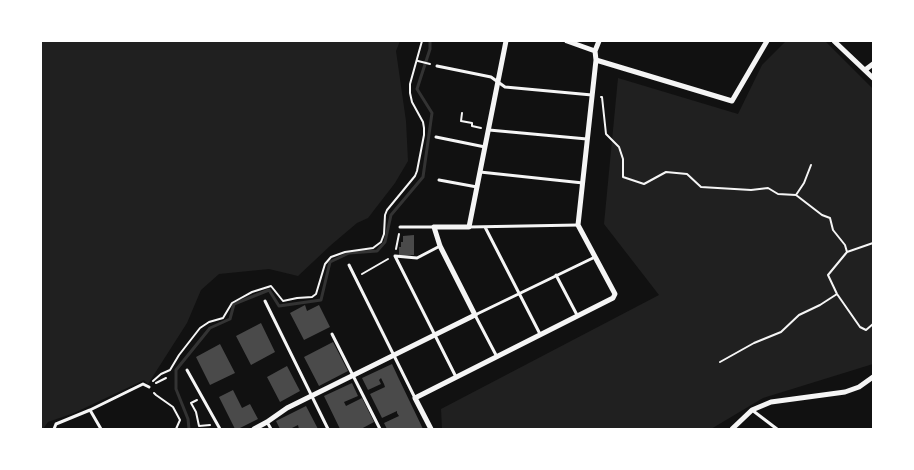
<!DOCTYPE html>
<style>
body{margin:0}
#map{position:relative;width:914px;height:470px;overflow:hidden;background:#111;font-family:"Varela Round",sans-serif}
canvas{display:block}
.frame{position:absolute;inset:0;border:42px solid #fff;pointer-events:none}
</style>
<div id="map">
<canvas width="914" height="470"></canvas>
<div class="frame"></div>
</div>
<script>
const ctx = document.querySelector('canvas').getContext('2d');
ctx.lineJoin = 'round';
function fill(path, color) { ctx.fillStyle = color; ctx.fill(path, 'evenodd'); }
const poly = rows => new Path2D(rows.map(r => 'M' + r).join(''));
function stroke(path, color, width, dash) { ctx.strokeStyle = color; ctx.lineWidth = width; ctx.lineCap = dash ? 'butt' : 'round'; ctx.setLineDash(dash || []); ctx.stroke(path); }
fill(poly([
 [41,41,400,41,396,51,406,121,408,161,395,183,368,218,357,223,331,245,298,276,269,269,219,274,201,290,187,323,148,384,144,380,74,413,48,422,43,429,41,429],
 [786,41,825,41,873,89,873,364,763,398,711,429,442,429,441,409,659,295,604,224,618,78,738,114,762,65]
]), '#202020');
stroke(poly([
 [189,429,188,419,176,389,176,370,210,328,230,319,234,304,269,290,279,306,321,300,330,262,349,253,377,251,385,242,391,215,423,177,432,113,417,89,430,49,430,41]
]), '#333', 3);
fill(poly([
 [414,235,414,255,399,256,399,247,401,247,401,242,403,242,403,236],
 [305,305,307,311,319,305,330,327,304,340,290,313],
 [261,323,275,352,251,365,236,336],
 [333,342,348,371,319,386,304,357],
 [220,344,235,373,210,385,196,357],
 [392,364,398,377,423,429,387,429,384,423,399,416,397,413,397,411,382,418,370,394,385,387,384,384,381,378,379,380,381,384,368,390,362,378],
 [287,366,300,391,280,402,267,377],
 [352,383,358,396,344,402,346,406,362,398,374,422,361,429,340,429,324,396],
 [233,390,242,408,250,404,258,419,238,429,235,429,219,397],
 [306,406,318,429,299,429,298,425,290,429,280,429,276,421]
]), '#4a4a4a');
stroke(poly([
 [418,61,430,64],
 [601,97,602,97,606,134,619,147,623,159,623,177,644,184,666,172,687,174,701,187,751,190,768,188,778,194,796,195,822,215,830,218,833,230,845,245,847,252,828,275,837,294,860,327,866,330,873,324],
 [462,113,461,121,472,123,472,126,481,128],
 [796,195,804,183,811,165],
 [396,249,399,234],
 [847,252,873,243],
 [362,274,388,259],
 [720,362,754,343,781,332,799,315,820,305,837,294],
 [153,381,161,374,170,370,179,355,200,328,209,322,223,318,232,303,241,298,252,292,271,286,283,301,297,298,312,297,316,294,325,264,331,257,345,252,373,248,381,242,384,234,385,215,387,210,415,176,417,171,424,135,424,128,423,122,412,102,410,93,410,84,422,41],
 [156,383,166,378],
 [154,393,156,395,173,407,180,420,176,429],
 [197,400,191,403,196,412,199,426,210,425]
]), '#f5f5f5', 2);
stroke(poly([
 [437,66,491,77,505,87,592,95],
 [489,130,587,139],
 [436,137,485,147],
 [480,172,583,183],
 [439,180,477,187],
 [400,227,434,227],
 [469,227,578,225],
 [485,227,540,334],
 [440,246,417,258,395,256,456,377],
 [349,265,415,398],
 [556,275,577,315],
 [265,301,328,429],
 [332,334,380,429],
 [497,357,475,315,595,257],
 [187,370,220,429],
 [90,410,101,429],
 [752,410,777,429],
 [267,422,271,429],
 [54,429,56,424,90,410,143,384,149,387]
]), '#f5f5f5', 3);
stroke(poly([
 [567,41,595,51],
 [834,41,873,78],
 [596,60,732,101,767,41],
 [865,70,873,64],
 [254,429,267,422,287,408,475,315,440,246,434,227,469,227,506,41],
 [431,429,415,398,613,298,615,294,578,225,596,60,595,51,599,41],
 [732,429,752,410,771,402,845,392,859,387,873,377]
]), '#f5f5f5', 5);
</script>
